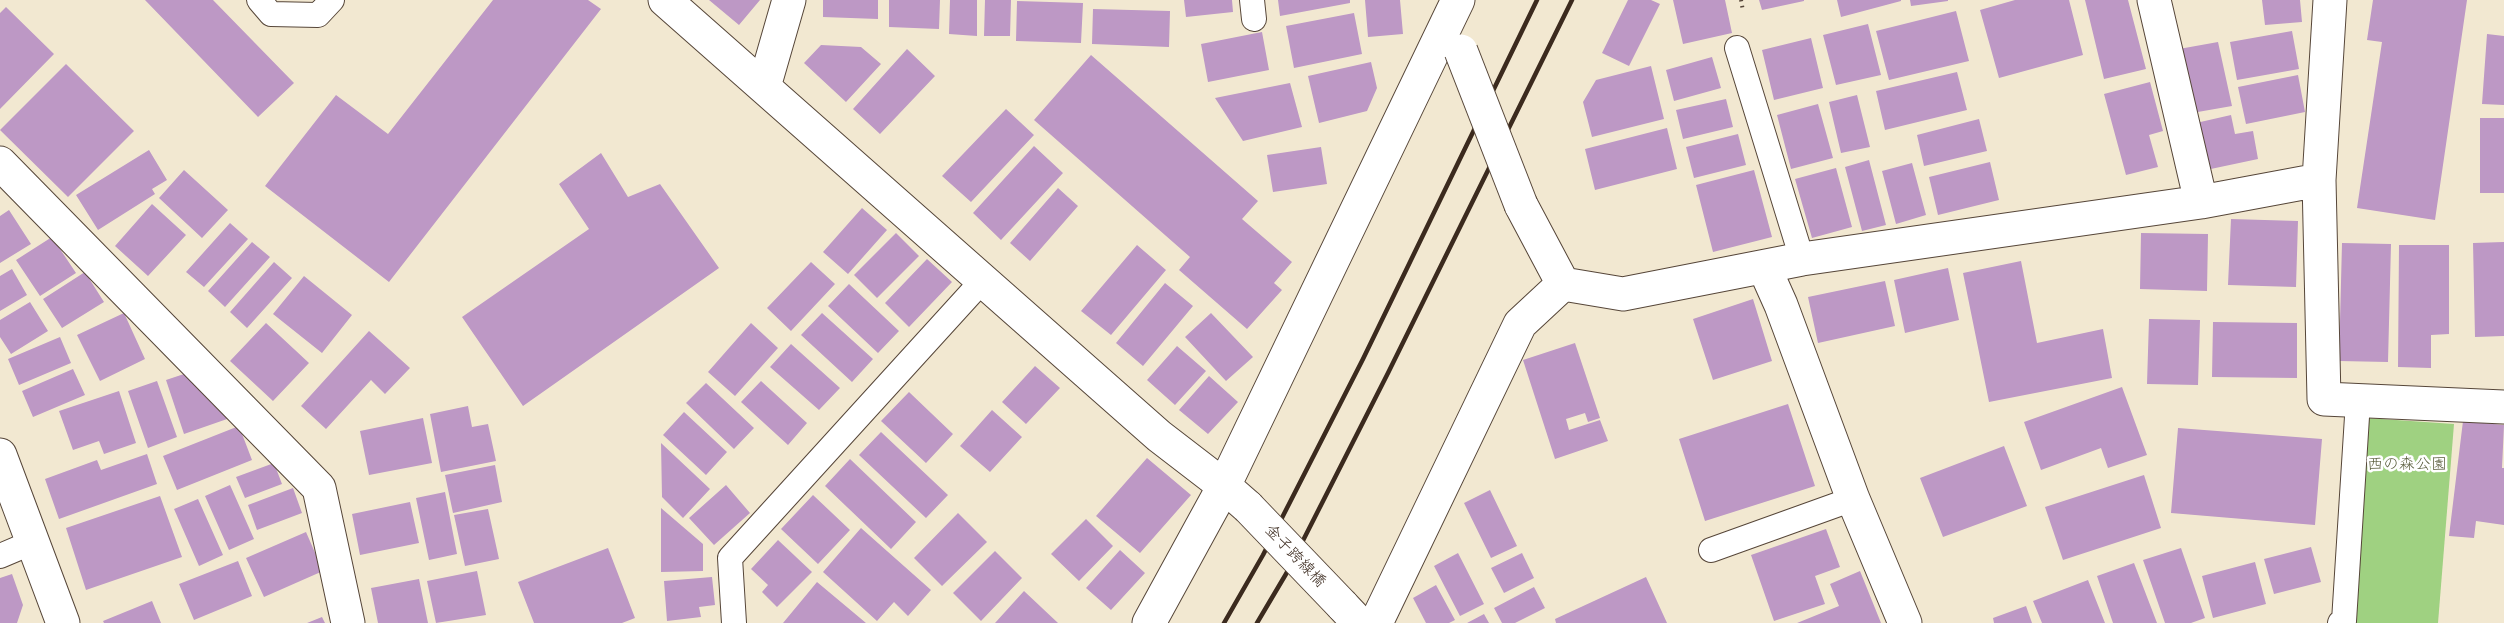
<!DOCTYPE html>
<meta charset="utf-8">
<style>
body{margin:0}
canvas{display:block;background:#f2e8d1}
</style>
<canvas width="2504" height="623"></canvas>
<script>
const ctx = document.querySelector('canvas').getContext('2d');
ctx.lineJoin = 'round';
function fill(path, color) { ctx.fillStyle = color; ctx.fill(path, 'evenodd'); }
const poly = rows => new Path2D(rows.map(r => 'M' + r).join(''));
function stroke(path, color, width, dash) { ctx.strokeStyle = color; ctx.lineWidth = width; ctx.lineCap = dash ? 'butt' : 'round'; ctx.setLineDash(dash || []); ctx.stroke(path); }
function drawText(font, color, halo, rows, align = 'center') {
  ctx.font = font + ' "Patrick Hand","Klee One",sans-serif'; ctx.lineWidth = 5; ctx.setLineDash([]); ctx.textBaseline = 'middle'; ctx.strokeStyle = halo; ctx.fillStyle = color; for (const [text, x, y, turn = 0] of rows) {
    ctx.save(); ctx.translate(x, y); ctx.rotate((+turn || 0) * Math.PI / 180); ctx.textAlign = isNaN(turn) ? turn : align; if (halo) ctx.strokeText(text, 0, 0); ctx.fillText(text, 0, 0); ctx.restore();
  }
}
fill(poly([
 [2367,418,2454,424,2438,623,2352,623]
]), '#9fd181');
fill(poly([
 [145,0,213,0,294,83,258,117],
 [493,0,588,0,601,9,389,282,265,186,336,95,388,134],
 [709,0,760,0,739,25],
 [823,0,878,0,878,19,823,17],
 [889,0,940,0,939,29,889,27],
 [950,0,977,0,977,36,949,34],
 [985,0,1011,0,1010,36,984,36],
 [1184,0,1232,0,1233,12,1186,17],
 [1278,0,1350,0,1350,3,1280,16],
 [1365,0,1400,0,1403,34,1368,37],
 [1628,0,1651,0,1660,4,1629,66,1602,53],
 [1673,0,1725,0,1732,33,1683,44],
 [1759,0,1804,0,1804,1,1762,10],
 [1837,0,1901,0,1901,1,1841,17],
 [1910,0,1948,0,1948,1,1911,6],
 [2015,0,2069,0,2083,55,1999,78,1980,10],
 [2085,0,2128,0,2146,69,2104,79],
 [2262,0,2300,0,2302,22,2265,25],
 [2373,0,2467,0,2435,220,2357,208,2382,42,2367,40],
 [1017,1,1083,3,1081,43,1016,41],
 [6,7,54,54,0,109,0,13],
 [1093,9,1170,11,1169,47,1092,44],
 [1956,11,1969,61,1889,80,1876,31],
 [1354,13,1362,54,1294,68,1286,26],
 [1868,24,1881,75,1836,85,1823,35],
 [2292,31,2299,69,2237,80,2230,42],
 [1262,32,1269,70,1208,82,1201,44],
 [2487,34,2504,36,2504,105,2482,104],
 [1811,38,1823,88,1774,100,1762,50],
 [2218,42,2232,106,2192,113,2179,49],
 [821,45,861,47,881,64,846,102,804,63],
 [907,49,935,76,880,134,853,109],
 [1091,55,1258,201,1242,219,1292,262,1274,283,1282,290,1247,329,1179,270,1190,257,1034,120],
 [1712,57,1721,88,1674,101,1666,70],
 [1371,62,1377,88,1367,111,1319,123,1308,76],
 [66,64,134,131,68,197,0,130],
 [1651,66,1664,119,1592,137,1583,102,1596,80],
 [1957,72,1967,110,1885,130,1876,91],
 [2298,75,2305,112,2246,124,2238,87],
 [2150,82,2163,131,2149,135,2158,167,2126,175,2104,94],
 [1290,83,1302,127,1243,141,1215,98],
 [1857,95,1870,147,1841,153,1829,102],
 [1726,99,1733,127,1683,139,1676,110],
 [1818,104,1833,158,1791,169,1777,115],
 [1006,109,1034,135,971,202,942,176],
 [2231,115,2235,134,2253,131,2258,159,2206,170,2196,123],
 [2480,118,2504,118,2504,193,2480,193],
 [1979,119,1987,151,1924,166,1917,135],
 [1667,128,1677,169,1595,190,1585,149],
 [1738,134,1746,165,1694,178,1686,147],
 [1034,146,1063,173,1001,240,973,213],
 [1321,147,1327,184,1273,192,1267,155],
 [149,150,167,180,152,189,155,194,98,230,76,195],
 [601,153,628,197,660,184,719,268,523,406,462,317,589,229,559,184],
 [1869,160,1886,225,1862,231,1845,167],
 [1990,162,1999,200,1938,215,1929,177],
 [1912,163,1926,215,1896,224,1882,171],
 [1836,168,1852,227,1812,238,1795,179],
 [184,170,228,210,202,238,159,198],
 [1754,170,1772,237,1713,252,1696,185],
 [1058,188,1078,206,1030,261,1010,243],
 [152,204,186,235,148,276,115,246],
 [862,208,887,230,848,274,823,252],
 [9,210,31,244,0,263,0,216],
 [2231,219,2298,221,2296,287,2228,285],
 [230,223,248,239,204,287,186,272],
 [896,233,919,256,877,298,854,275],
 [2141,233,2208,234,2207,291,2140,289],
 [52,237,76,273,40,296,16,260],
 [252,242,270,257,225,307,208,291],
 [2504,242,2504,336,2475,337,2473,243],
 [2342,243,2391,244,2388,362,2339,361],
 [1137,245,1166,270,1111,335,1081,311],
 [2399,245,2449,245,2449,334,2431,335,2431,368,2398,367],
 [927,259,952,282,909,327,885,303],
 [2021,261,2037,343,2103,329,2112,378,1989,402,1963,273],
 [274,262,292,278,247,328,230,312],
 [811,262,835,284,791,331,767,308],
 [1948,268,1959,320,1905,333,1894,280],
 [12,269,27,295,0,311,0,276],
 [85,272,104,302,62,328,43,299],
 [304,276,352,315,322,353,273,314],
 [1885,281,1895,326,1818,343,1808,297],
 [1165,283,1193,306,1143,366,1116,343],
 [849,284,899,331,878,353,828,306],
 [1753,299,1772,361,1713,380,1693,319],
 [30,302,48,331,11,354,0,337,0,320],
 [124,313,145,359,100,381,77,335],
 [822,313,873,359,852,382,801,335],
 [1211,313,1253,357,1226,381,1185,337],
 [2149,319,2200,320,2198,385,2147,384],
 [2213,322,2297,323,2297,378,2212,377],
 [266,323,309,363,273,401,230,361],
 [751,323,778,348,735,396,708,372],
 [369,331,410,368,385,394,371,380,326,429,301,406],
 [60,337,71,363,19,385,8,359],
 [1575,343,1600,418,1588,422,1585,413,1566,419,1569,430,1600,420,1608,441,1555,459,1523,360],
 [791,344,840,388,819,410,770,367],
 [1177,346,1206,371,1175,405,1147,380],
 [1035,366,1060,388,1026,424,1002,402],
 [73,369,85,395,33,417,22,391],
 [187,373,230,418,184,434,166,380],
 [1209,376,1238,402,1208,434,1179,410],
 [157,381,177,437,148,448,128,391],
 [761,381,807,423,788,445,741,402],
 [706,383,754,428,734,449,686,403],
 [2122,387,2147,455,2108,468,2101,448,2041,470,2024,422],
 [119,391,136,443,104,454,99,441,73,450,59,411],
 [909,392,953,434,926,463,881,421],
 [1788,404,1815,486,1705,521,1679,439],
 [468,406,472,427,488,424,496,461,441,472,430,414],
 [992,410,1022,437,990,472,960,446],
 [684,412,727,452,706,475,663,435],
 [423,418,432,463,369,475,360,431],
 [2463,421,2504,425,2502,468,2504,468,2504,525,2476,521,2474,538,2449,536],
 [239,426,252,460,177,490,163,456],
 [2178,428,2322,439,2315,525,2171,513],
 [881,432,948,495,926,518,859,455],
 [661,443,710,489,683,518,662,497],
 [2004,446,2027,506,1943,537,1920,478],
 [147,454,157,484,59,519,45,479,97,460,101,470],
 [1147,458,1191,495,1140,553,1096,516],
 [850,459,916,522,891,549,825,486],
 [274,463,282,484,245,498,236,477],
 [495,465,502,502,453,513,445,475],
 [2144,475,2161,528,2063,560,2045,507],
 [230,485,254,539,229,550,205,496],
 [726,485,750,513,714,545,689,518],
 [293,488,302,513,257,530,248,505],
 [1490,490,1517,546,1491,558,1464,503],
 [445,492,457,554,429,560,416,498],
 [813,495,850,530,818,564,781,529],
 [160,496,182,557,86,590,66,528],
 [198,499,223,555,199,566,174,509],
 [410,502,419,543,360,555,352,514],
 [661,508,703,544,703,571,661,572],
 [488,509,499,559,465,566,454,515],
 [958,513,987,542,942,586,914,558],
 [1086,519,1113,546,1079,581,1051,554],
 [861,528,931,590,908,616,894,602,877,621,823,572],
 [1826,529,1840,567,1815,576,1825,604,1774,621,1751,555],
 [306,532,323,571,264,597,246,558],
 [778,540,812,572,777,607,762,592,768,585,751,569],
 [2311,547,2321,582,2274,594,2264,559],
 [608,548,635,618,622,623,534,623,518,582],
 [2181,548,2205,618,2191,623,2165,623,2143,560],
 [1120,550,1145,573,1111,610,1086,588],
 [995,551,1022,578,981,621,953,593],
 [1458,553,1484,604,1460,616,1434,566],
 [1522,553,1534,578,1504,593,1491,568],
 [238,561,252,596,194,620,179,584],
 [2255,562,2266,604,2213,618,2202,576],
 [2134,563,2157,623,2113,623,2097,576],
 [477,571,486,615,436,623,427,581],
 [1860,571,1881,623,1797,623,1839,606,1830,584],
 [12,574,23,605,17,623,0,623,0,578],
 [712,577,715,605,699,607,701,617,667,621,664,581],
 [1646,577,1667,623,1556,623,1555,619],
 [419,579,428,623,378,623,371,588],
 [2088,580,2105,623,2042,623,2033,601],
 [817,582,866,623,783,623],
 [1436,585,1455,620,1449,623,1426,623,1413,598],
 [1534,587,1545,608,1515,623,1502,623,1494,608],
 [1024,591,1058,623,995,623],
 [152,601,161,623,104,623,103,621],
 [2026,606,2032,623,1994,623,1993,618],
 [1484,614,1489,623,1467,623],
 [322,617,325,623,307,623]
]), '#bd98c5');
const lane = poly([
 [259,0,271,14,318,15,332,0],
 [1252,0,1254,19],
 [1737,48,1802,259],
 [1711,550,1853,499],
 [0,556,33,542],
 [734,623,730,558,983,280],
 [2340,623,2344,621,2358,401]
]);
const street = poly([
 [665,0,1159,436,1224,486,1149,623],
 [2154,0,2201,202],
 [2330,0,2319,180,2324,399,2504,407],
 [764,87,789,0],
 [0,163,319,488,348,623],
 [1521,205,1563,284],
 [1764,267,1781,305,1853,499,1905,623],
 [1376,623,1520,324,1563,284,1623,294,1802,259,2201,202,2319,180]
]);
const secondary = poly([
 [0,455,63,623],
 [1248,507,1224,486,1458,0],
 [1342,605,1359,623]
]);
stroke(lane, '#564639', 26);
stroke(street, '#564639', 35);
stroke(secondary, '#564639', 35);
stroke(poly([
 [1741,0,1743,11]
]), '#564639', 4, [1.5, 4.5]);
stroke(lane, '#fff', 24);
stroke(street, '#fff', 33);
stroke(secondary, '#fff', 33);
stroke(poly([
 [1224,623,1263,555,1363,359,1537,0],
 [1257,623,1286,574,1388,373,1572,0]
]), '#3b2a1e', 4.5);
const streetBridge = poly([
 [1461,51,1521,205]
]);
const secondaryBridge = poly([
 [1248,507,1342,605]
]);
stroke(streetBridge, '#564639', 35, []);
stroke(secondaryBridge, '#564639', 35, []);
stroke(streetBridge, '#fff', 33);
stroke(secondaryBridge, '#fff', 33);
drawText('16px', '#595c3c', '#fff', [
 ["西の森公園",2407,465]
]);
drawText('16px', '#3b2a1e', '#fff', [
 ["金子跨線橋",1295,556,46]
]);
</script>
